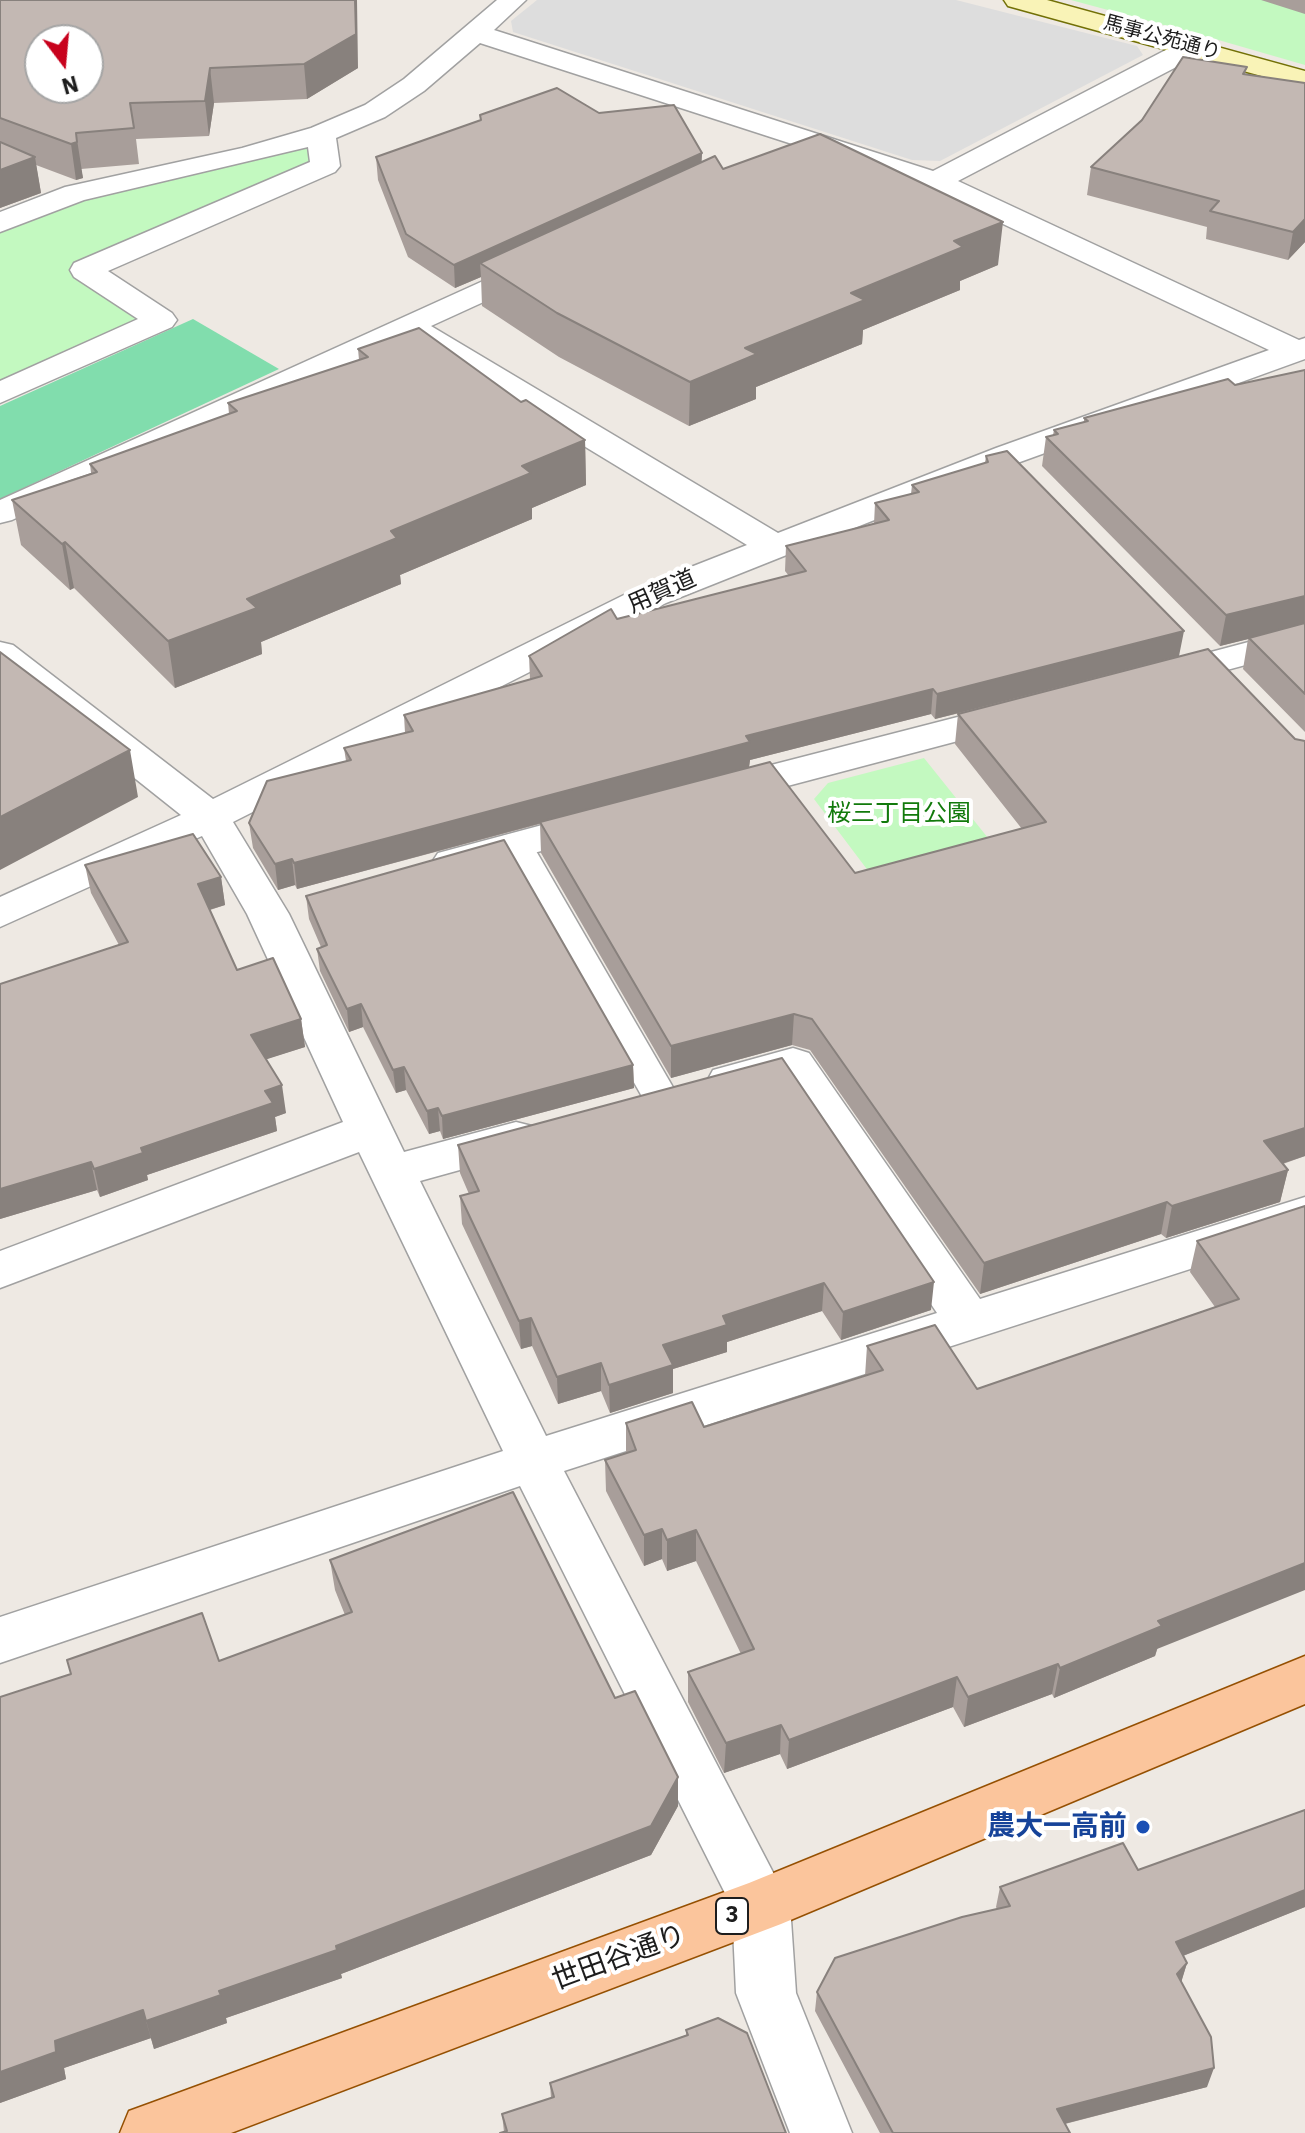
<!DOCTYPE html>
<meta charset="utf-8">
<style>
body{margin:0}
#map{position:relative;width:1305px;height:2133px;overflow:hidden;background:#eee9e3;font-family:"IBM Plex Sans",sans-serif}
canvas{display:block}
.north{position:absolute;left:24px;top:24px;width:80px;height:80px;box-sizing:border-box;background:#fff;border:2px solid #a5a5a5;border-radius:50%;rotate:164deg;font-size:22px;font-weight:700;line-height:32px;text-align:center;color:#1d1d1d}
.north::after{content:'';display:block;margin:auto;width:28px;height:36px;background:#c8021d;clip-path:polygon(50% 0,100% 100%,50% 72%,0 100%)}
</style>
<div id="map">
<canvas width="1305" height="2133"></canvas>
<div class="north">N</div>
</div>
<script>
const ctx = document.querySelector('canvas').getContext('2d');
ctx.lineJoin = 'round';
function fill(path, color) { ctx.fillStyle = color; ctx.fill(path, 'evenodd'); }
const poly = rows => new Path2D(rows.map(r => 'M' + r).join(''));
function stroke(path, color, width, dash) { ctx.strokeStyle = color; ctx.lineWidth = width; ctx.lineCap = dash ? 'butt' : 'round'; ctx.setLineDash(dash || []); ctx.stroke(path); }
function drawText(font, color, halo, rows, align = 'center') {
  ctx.font = font + ' "IBM Plex Sans","Noto Sans JP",sans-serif'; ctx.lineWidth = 8; ctx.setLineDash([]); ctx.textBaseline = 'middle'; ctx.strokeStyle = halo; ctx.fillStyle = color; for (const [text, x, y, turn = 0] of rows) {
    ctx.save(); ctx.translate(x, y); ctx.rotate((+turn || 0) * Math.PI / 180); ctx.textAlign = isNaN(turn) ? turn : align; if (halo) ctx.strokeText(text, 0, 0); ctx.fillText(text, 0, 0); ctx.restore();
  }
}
fill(poly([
 [1071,0,1305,0,1305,65,1215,39],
 [311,144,310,164,69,269,140,320,0,383,0,232,76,200],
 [924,758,988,838,869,872,814,799,828,783]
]), '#c3f9c0');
fill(poly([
 [193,319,279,369,0,499,0,406]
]), '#81ddad');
fill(poly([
 [537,0,956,0,1137,46,1143,55,940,161,912,160,513,32,511,21]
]), '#ddd');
const lane = poly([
 [515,833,527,836,532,844,674,1089,679,1098,674,1107,661,1111,648,1107,498,844,503,836,515,833]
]);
const street = poly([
 [497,0,526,0,494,30,933,171,1185,40,1205,40,1209,46,1205,52,958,181,1299,340,1305,338,1305,359,1020,462,666,603,233,822,289,914,404,1152,516,1122,532,1126,539,1138,532,1150,420,1181,546,1436,937,1313,782,1082,729,1097,713,1092,707,1081,713,1070,793,1048,809,1053,980,1299,1305,1197,1305,1232,564,1471,790,1905,796,1993,852,2133,790,2133,736,1993,732,1907,520,1486,0,1663,0,1617,503,1451,359,1152,0,1288,0,1251,343,1122,247,914,202,836,0,927,0,897,181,815,0,671,0,642,13,645,213,799,640,587,747,545,406,338,12,520,0,523,0,500,536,257,547,259,551,266,547,273,431,326,778,533,996,448,1269,350,925,187,480,43,424,91,385,117,336,138,340,166,335,172,108,271,172,313,177,320,172,327,0,403,0,381,138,319,74,277,70,270,74,263,310,162,308,147,84,200,0,232,0,212,65,187,242,148,311,128,365,105,404,79,497,0],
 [1305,627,1305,649,1160,688,1147,685,1141,677,1147,669,1305,627],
 [1012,703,1026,707,1031,715,1026,723,723,803,709,799,703,790,709,781,1012,703],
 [598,810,612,814,618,823,612,832,452,875,438,871,432,862,438,853,598,810]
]);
const secondary = poly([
 [1004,0,1047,0,1305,71,1305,88,1008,6,1004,0]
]);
const primary = poly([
 [1305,1656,1305,1704,781,1924,231,2133,120,2133,129,2111,151,2103,749,1883,1305,1656]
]);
stroke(lane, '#a1a1a1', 3);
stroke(street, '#a1a1a1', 3);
stroke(secondary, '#727006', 3);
stroke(primary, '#955002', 3);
fill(lane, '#fff');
fill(street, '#fff');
fill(secondary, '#f9f3b7');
fill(primary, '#fbc59c');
fill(poly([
 [0,0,358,68,307,99,214,103,209,136,136,139,139,164,81,169,83,178,76,180,36,165,41,193,0,208],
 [1261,0,1305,0,1305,14],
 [1247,67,1245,74,1305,242,1288,260,1206,239,1207,227,1087,195,1091,167],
 [599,113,702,153,701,162,998,265,960,281,960,290,863,330,862,344,756,387,756,399,689,426,559,357,482,306,481,277,455,288,408,257,378,180,376,157,480,120,480,115],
 [358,349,521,402,585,440,586,485,532,508,532,519,400,575,401,584,261,642,262,654,175,688,74,588,70,590,21,545,12,500,91,473,90,464,229,414,228,403,359,360],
 [1305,370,1305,732,1243,669,1248,639,1220,646,1042,466,1046,437,1053,435,1054,430,1084,422,1084,418],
 [986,456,1179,656,1305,1156,1283,1164,1288,1170,1280,1202,1166,1238,1161,1234,980,1294,810,1050,792,1045,671,1078,541,853,540,824,297,889,295,885,278,890,253,848,249,823,346,761,344,748,405,733,404,715,530,679,529,656,617,619,789,576,785,571,786,546,874,524,875,503,911,494,912,485,985,463],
 [972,710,958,714,955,744,1022,829,855,873,749,767,750,760,931,714,935,719],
 [85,865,221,877,225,905,210,910,237,970,301,1019,305,1047,266,1059,286,1113,275,1117,277,1131,147,1175,148,1180,100,1197,97,1190,0,1219,0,984,119,945,91,893],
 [306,896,633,1065,634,1088,443,1139,440,1131,429,1134,406,1090,396,1093,363,1027,349,1032,320,971,317,949,321,947,309,919],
 [458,1145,931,1310,841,1340,822,1311,727,1342,727,1352,673,1369,673,1393,610,1413,601,1391,558,1404,532,1346,521,1349,462,1224,460,1196,469,1194,460,1173],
 [1305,1206,1155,1656,1054,1698,1052,1694,964,1727,953,1707,787,1769,780,1754,724,1773,688,1702,688,1672,741,1654,696,1561,667,1571,662,1559,644,1566,606,1491,605,1460,626,1453,626,1423,704,1427,865,1376,867,1346,977,1389,1215,1307,1190,1272,1197,1241],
 [330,1560,615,1698,678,1806,651,1855,341,1974,342,1978,226,2018,227,2023,154,2049,151,2038,64,2068,66,2079,0,2103,0,1697,219,1661,345,1615,335,1590],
 [1305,1810,1305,1907,1183,1956,1187,1963,1181,1982,1207,2087,1065,2124,1070,2133,880,2133,815,2011,817,1992,997,1909,996,1907,1000,1887,1138,1870],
 [686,2030,786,2133,504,2132,502,2114,551,2098,550,2083,686,2035]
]), '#a89e9a');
fill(poly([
 [355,0,357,0,358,68,307,99,304,64],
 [210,68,214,103,209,136,205,101],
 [76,133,83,178,76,180,71,144],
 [702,153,701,176,480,263,481,277,455,288,454,265],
 [35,157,41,193,0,208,0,170],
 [1305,219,1305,242,1288,260,1293,232],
 [1003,222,998,265,960,281,960,290,863,330,862,344,756,387,756,399,689,426,690,382,745,348,851,293,954,241],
 [585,440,586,485,532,508,532,519,400,575,401,584,261,642,262,654,175,688,168,641,247,599,391,531,522,466],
 [65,542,74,588,70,590,62,544],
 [1305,596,1305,625,1220,646,1226,615],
 [1184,631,1179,656,935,719,937,694],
 [933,689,931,714,750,760,749,767,297,889,294,863,746,736],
 [130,750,138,797,0,870,0,817],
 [292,859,295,885,278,890,275,864],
 [221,877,225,905,202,912,198,884],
 [361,1004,363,1027,349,1032,347,1009],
 [794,1014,792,1045,671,1078,671,1046],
 [301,1019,305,1047,255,1063,251,1035],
 [633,1065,634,1088,443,1139,442,1116],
 [404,1067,406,1090,396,1093,393,1070],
 [282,1085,286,1113,275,1117,277,1131,147,1175,148,1180,100,1197,94,1169,265,1091],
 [438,1108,440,1131,429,1134,427,1111],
 [1305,1128,1305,1156,1257,1172,1264,1141],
 [91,1162,97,1190,0,1219,0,1189],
 [1288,1170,1280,1202,1166,1238,1172,1206],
 [1167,1202,1161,1234,980,1294,984,1263],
 [934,1282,931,1310,841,1340,843,1312],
 [824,1283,822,1311,727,1342,727,1352,673,1369,673,1393,610,1413,609,1385,663,1345,723,1316],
 [531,1318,532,1346,521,1349,519,1321],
 [601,1363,601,1391,558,1404,557,1377],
 [662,1529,662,1559,644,1566,644,1535],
 [696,1530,696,1561,667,1571,667,1540],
 [1305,1563,1305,1590,1157,1649,1155,1656,1054,1698,1060,1668,1158,1621],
 [1058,1664,1052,1694,964,1727,968,1697],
 [957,1677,953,1707,787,1769,789,1740],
 [781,1725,780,1754,724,1773,726,1743],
 [678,1777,678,1806,651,1855,341,1974,342,1978,226,2018,227,2023,154,2049,146,2021,219,1991,336,1946],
 [1305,1890,1305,1907,1170,1961,1176,1942],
 [1187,1963,1181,1983,1177,1974],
 [143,2010,151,2038,64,2068,66,2079,0,2103,0,2072,55,2041],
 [1214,2068,1207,2087,1052,2127,1057,2109]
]), '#88817d');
const building = poly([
 [0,0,355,0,356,34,304,64,210,68,205,101,130,103,134,128,76,133,77,142,71,144,0,118,0,0],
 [40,40,88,40,88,88,40,88,40,40],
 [1183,57,1247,67,1243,74,1305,83,1305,219,1293,232,1210,211,1219,201,1091,167,1142,120,1183,57],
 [557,88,599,113,674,105,702,153,454,265,406,234,376,157,481,120,480,115,557,88],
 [820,134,1003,222,954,241,963,247,851,293,865,300,745,348,757,354,690,382,557,313,480,263,715,156,723,169,820,134],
 [0,142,35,157,0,170,0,142],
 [419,328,521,402,526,400,585,440,522,466,531,473,391,531,397,538,247,599,257,608,168,641,65,542,62,544,12,500,97,472,90,464,237,411,228,403,368,357,358,349,419,328],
 [1305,370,1305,596,1226,615,1046,437,1058,434,1054,430,1088,421,1084,418,1228,379,1235,385,1305,370],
 [1007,451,1184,631,937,694,933,689,746,736,750,742,294,863,292,859,275,864,249,823,267,781,351,760,344,748,413,731,404,715,542,676,529,656,611,609,617,619,806,571,786,546,889,520,875,503,919,492,912,485,988,462,986,456,1007,451],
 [1305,623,1305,694,1249,638,1305,623],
 [1208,649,1295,739,1305,741,1305,1128,1264,1141,1288,1170,1172,1206,1167,1202,984,1263,812,1019,794,1014,671,1046,540,822,770,762,855,873,1046,822,958,714,1208,649],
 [0,652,130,750,0,817,0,652],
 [193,834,221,877,198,884,237,970,273,958,301,1019,251,1035,282,1085,265,1091,273,1103,141,1148,143,1153,94,1169,91,1162,0,1189,0,984,128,942,85,865,193,834],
 [504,840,633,1065,442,1116,438,1108,427,1111,404,1067,393,1070,361,1004,347,1009,317,949,327,945,306,896,504,840],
 [782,1058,934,1282,843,1312,824,1283,723,1316,727,1325,663,1345,673,1365,609,1385,601,1363,557,1377,531,1318,519,1321,460,1196,479,1191,458,1145,782,1058],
 [1305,1206,1305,1563,1158,1621,1162,1626,1060,1668,1058,1664,968,1697,957,1677,789,1740,781,1725,726,1743,688,1672,754,1649,696,1530,667,1540,662,1529,644,1535,605,1460,636,1450,626,1423,692,1402,704,1427,883,1370,867,1346,935,1325,977,1389,1239,1299,1197,1241,1305,1206],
 [513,1492,615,1698,635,1691,678,1777,651,1826,336,1946,337,1950,219,1991,221,1995,146,2021,143,2010,55,2041,56,2052,0,2072,0,1697,71,1674,67,1660,202,1613,219,1661,352,1612,330,1560,513,1492],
 [1305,1810,1305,1890,1176,1942,1187,1963,1177,1974,1211,2037,1214,2068,1057,2109,1070,2133,893,2133,817,1992,835,1958,962,1917,1010,1906,1000,1887,1123,1843,1138,1870,1305,1810],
 [718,2018,747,2033,786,2133,500,2133,507,2131,502,2114,554,2097,550,2083,688,2035,686,2030,718,2018]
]);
fill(building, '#c3b8b3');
stroke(building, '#88817d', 2);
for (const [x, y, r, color] of [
 [1143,1827,8,"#1a4fb4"]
]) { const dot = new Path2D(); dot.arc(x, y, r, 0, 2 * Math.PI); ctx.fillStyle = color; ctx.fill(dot); stroke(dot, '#fff', 3); }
drawText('20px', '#1d1d1d', '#fff', [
 ["馬事公苑通り",1162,38,15]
]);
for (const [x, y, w] of [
 [732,1916,32]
]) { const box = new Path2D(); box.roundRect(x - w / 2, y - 18, w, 36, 6); ctx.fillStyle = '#fff'; ctx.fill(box); stroke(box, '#1d1d1d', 2); }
drawText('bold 22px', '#1d1d1d', null, [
 ["3",732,1916]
]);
drawText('24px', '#1d1d1d', '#fff', [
 ["用賀道",662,592,-24]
]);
drawText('24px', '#127a0c', '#fff', [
 ["桜三丁目公園",899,814]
]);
drawText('bold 28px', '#164399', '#fff', [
 ["農大一高前",1127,1827]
], 'right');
drawText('28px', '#1d1d1d', '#fff', [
 ["世田谷通り",619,1958,-20]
]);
</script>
